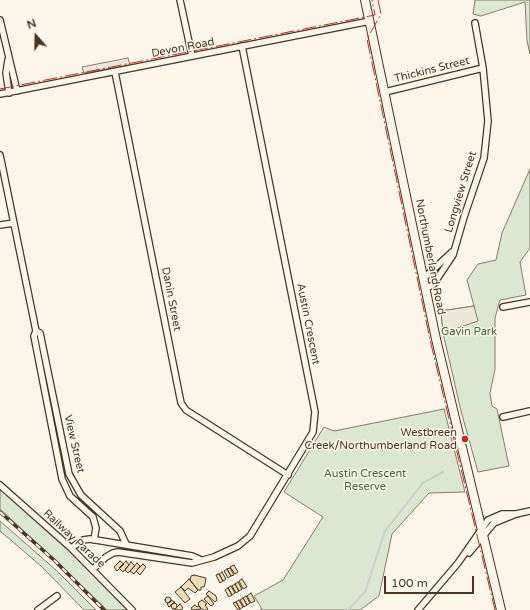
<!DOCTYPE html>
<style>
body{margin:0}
#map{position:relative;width:530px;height:610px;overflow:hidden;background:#fbf6e9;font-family:"Varela Round",sans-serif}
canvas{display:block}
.north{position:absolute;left:16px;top:16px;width:40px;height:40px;-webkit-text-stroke:3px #fbf6e9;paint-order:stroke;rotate:340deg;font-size:11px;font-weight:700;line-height:16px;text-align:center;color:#4a3520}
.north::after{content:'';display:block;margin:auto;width:14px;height:18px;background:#4a3520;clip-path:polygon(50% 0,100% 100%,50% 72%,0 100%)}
.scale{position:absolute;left:384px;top:576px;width:90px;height:18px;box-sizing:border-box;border:2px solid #4a3520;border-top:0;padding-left:5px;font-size:12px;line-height:14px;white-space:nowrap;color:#4a3520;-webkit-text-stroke:3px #fbf6e9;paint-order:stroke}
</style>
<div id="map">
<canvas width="530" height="610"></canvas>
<div class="north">N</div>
<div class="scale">100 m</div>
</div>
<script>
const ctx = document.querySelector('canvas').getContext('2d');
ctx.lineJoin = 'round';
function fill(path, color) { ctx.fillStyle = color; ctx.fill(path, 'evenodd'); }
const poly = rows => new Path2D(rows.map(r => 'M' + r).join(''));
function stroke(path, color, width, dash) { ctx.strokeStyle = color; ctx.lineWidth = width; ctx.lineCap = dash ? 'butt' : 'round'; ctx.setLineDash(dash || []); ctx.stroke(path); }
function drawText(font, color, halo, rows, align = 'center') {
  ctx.font = font + ' "Varela Round",sans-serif'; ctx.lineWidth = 3; ctx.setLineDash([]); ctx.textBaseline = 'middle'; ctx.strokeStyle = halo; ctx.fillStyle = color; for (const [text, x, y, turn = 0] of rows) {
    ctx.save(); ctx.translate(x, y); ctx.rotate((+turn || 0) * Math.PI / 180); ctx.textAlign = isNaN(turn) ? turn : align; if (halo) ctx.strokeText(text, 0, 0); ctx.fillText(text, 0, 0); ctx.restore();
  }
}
const green = poly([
 [475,0,530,0,530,54,527,41,525,2,481,16,473,14,475,0],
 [530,169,530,248,520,262,526,295,500,300,495,318,495,369,490,393,492,406,497,409,509,466,478,472,461,411,443,333,441,311,474,306,467,280,478,264,496,260,502,233,530,169],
 [444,409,465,492,429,493,392,534,379,596,360,610,260,610,262,609,254,596,283,580,323,517,284,492,324,427,334,431,444,409],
 [0,489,72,553,129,610,107,610,50,555,0,509,0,489],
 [0,521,57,571,96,610,84,610,41,566,0,531,0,521]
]);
fill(green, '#dce7d0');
stroke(green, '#887966', 1);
const parking = poly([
 [128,58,130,65,84,73,82,67,128,58],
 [474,306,478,321,443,333,441,311,474,306]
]);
fill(parking, '#ede7d9');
stroke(parking, '#887966', 1);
stroke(poly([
 [348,610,365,592,385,531,423,483,443,472]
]), '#c9cecd', 2);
const building = poly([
 [120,561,124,564,117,571,114,567,120,561],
 [126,561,129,565,123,572,119,568,126,561],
 [131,562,135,566,128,573,125,570,131,562],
 [137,563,140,566,134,574,130,571,137,563],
 [143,564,146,567,140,575,136,571,143,564],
 [234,565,238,572,235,574,230,567,234,565],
 [230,568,234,575,231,576,227,569,230,568],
 [227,569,231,576,228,578,224,571,227,569],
 [222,572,226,579,223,581,219,574,222,572],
 [219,574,223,581,220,583,216,575,219,574],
 [194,575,206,578,205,584,204,587,201,587,201,590,198,590,190,580,191,576,194,575],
 [189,579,198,590,195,593,188,588,185,591,181,587,189,579],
 [242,579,247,587,243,589,239,581,242,579],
 [238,582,242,589,239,591,235,584,238,582],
 [235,584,239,591,236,593,232,586,235,584],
 [231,586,235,593,232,595,228,588,231,586],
 [181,587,190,599,185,603,175,592,181,587],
 [228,588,232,595,229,597,225,590,228,588],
 [209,591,216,596,217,600,215,602,206,594,209,591],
 [251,593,255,601,251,603,247,596,251,593],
 [208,596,214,604,211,606,204,599,208,596],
 [246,596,250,603,247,605,243,598,246,596],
 '165 600a3 3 0 1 1 6 0a3 3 0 1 1-6 0Z',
 [243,598,247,605,244,607,240,600,243,598],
 [171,600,175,602,169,607,167,604,171,600],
 [202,600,207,604,205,605,208,609,207,610,203,610,199,606,198,603,202,600],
 [239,600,243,607,240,609,236,602,239,600],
 [236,602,240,609,238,610,233,603,236,602],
 '171 606a3 3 0 1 1 6 0a3 3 0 1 1-6 0Z',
 [180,604,183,608,181,610,174,610,180,604],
 [195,605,197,607,199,606,201,609,192,610,191,608,195,605]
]);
fill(building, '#ecdcbc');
stroke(building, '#4a3520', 1);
const street = poly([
 [180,0,192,56],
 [0,20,17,91],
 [8,60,6,73,9,93],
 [115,72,181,403,186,410,288,475],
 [385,92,483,68],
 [0,94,370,21],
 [0,155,36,331,34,336,62,479,70,496,93,517,96,528,94,540],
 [0,225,14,223],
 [424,278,452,252],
 [426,288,433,285,453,255,464,217,484,158,488,121,483,68,475,23],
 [503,307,530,302],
 [36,331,40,333,69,474,81,495,120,531,126,544],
 [503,417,530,411],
 [0,485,71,548,132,610],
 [71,548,83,540,90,539,192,556,201,560],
 [469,553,494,523,516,514,530,511],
 [93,569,106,557,113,553,118,552,192,563,214,557,238,546,250,536,313,432,315,412,242,46],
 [38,610,57,596],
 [418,610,458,563,488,520,502,514,516,514]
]);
const secondary = poly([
 [365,0,436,339,501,610]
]);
stroke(street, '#4a3520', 8);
stroke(secondary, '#4a3520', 10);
stroke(street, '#fbf6e9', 5.5);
stroke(secondary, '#fbf6e9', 8);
const rail = poly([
 [0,512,55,561,104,610]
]);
stroke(rail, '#4a3520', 3.5);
stroke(rail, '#fbf6e9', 2, [6]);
stroke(poly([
 [378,0,381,14,367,39,431,344,495,610],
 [0,89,375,15,372,0]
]), '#c62828', 1, [14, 3, 2, 3]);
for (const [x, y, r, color] of [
 [465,439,4,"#c62828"]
]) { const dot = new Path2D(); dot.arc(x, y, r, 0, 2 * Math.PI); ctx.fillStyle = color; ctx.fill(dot); stroke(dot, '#fbf6e9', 1.5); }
drawText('11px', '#4a3520', '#fbf6e9', [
 ["Devon Road",183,48,-11],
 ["Thickins Street",432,70,-14],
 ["Longview Street",461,192,-73],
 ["Northumberland Road",430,257,79],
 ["Danin Street",171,299,79],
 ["Austin Crescent",308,324,79],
 ["View Street",74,444,77],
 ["Railway Parade",74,539,43]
]);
drawText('11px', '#436837', '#fbf6e9', [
 ["Gavin Park",469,332],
 ["Austin Crescent",365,474],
 ["Reserve",365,487]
]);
drawText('11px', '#4a3520', '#fbf6e9', [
 ["Westbreen",457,433],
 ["Creek/Northumberland Road",457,446]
], 'right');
</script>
